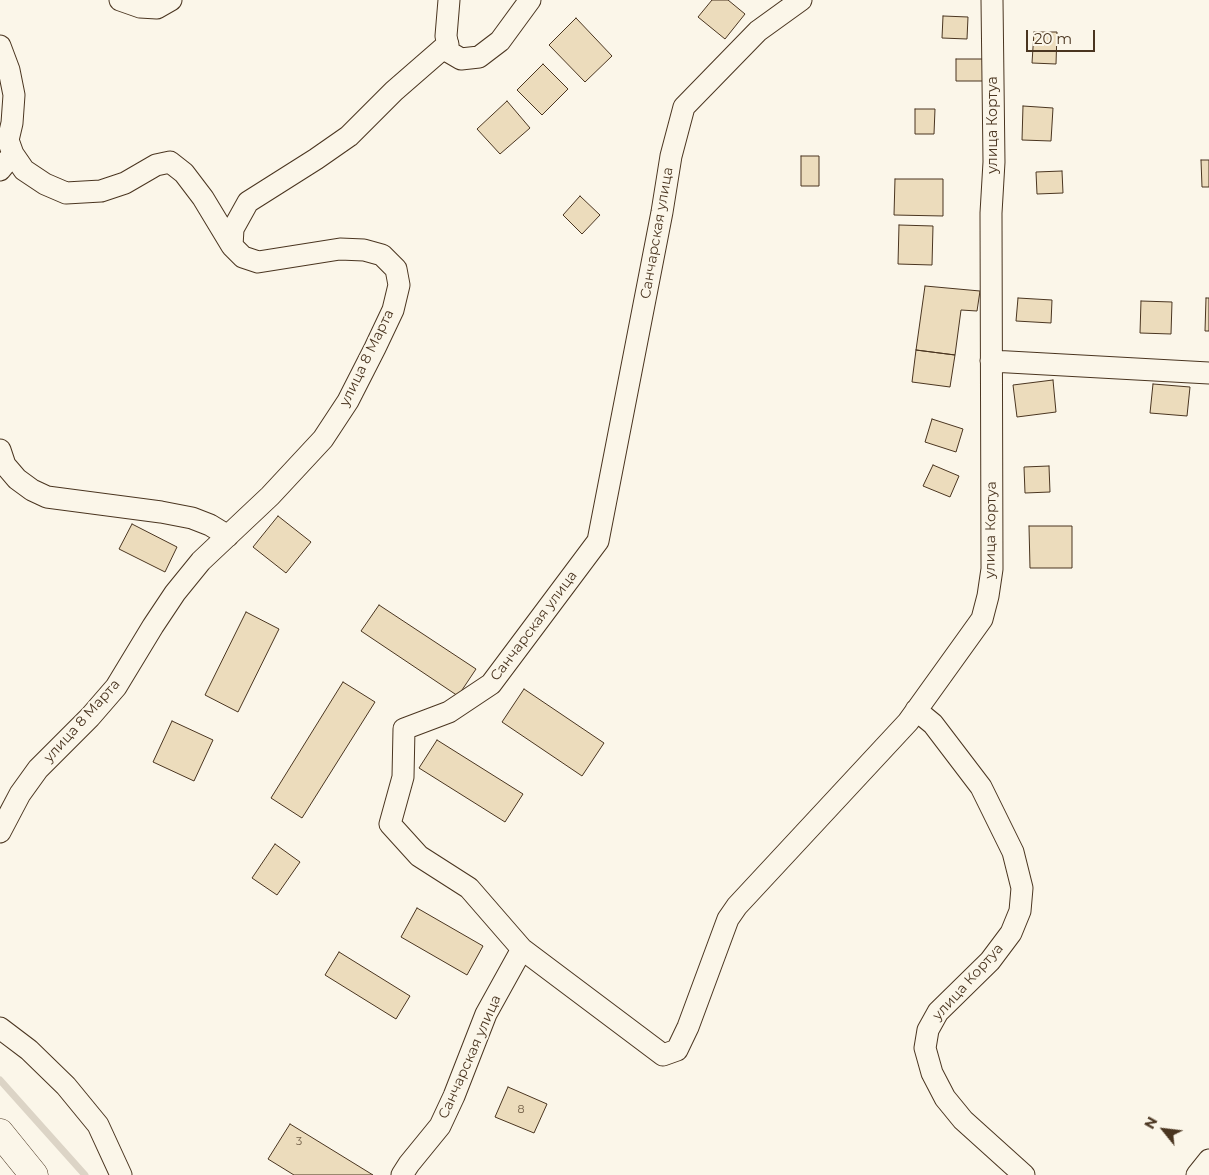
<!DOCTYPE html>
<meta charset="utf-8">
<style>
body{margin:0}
#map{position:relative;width:1209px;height:1175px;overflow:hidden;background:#fbf6e9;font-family:Montserrat,sans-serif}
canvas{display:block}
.north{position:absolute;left:1139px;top:1105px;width:50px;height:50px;-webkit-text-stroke:4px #fbf6e9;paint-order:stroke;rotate:299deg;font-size:14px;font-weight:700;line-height:20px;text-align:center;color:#4a3520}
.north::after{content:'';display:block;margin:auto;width:18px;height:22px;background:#4a3520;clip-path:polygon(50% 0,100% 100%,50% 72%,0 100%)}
.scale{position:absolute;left:1026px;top:30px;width:69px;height:22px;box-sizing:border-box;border:2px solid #4a3520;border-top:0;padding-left:6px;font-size:15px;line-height:18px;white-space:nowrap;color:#4a3520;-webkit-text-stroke:4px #fbf6e9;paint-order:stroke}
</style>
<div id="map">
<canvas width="1209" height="1175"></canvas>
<div class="north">N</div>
<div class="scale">20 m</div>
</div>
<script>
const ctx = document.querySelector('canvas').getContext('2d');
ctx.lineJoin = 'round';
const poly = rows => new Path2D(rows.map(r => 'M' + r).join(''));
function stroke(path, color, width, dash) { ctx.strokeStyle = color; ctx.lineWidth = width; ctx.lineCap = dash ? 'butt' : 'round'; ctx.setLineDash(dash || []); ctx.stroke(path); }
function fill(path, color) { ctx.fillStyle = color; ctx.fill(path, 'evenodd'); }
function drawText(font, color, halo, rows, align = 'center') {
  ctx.font = font + ' Montserrat,sans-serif'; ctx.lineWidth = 4; ctx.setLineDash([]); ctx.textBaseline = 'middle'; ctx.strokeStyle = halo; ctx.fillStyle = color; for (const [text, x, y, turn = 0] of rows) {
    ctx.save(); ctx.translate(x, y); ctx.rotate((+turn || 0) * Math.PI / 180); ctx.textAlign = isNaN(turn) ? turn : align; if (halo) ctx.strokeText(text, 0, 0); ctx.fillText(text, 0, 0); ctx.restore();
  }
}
stroke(poly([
 [0,1080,85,1175]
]), '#dcd4c6', 7);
const building = poly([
 [712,0,728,0,745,14,725,39,698,17,712,0],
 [943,16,968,17,967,39,942,38,943,16],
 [576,18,612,56,585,82,549,45,576,18],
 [1034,32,1057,32,1056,64,1032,63,1034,32],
 [956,59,983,59,983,81,956,81,956,59],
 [543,64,568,89,542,115,517,90,543,64],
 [507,101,530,128,500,154,477,129,507,101],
 [1023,106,1053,108,1051,141,1022,140,1023,106],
 [915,109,935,109,934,134,915,134,915,109],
 [801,156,819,156,819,186,801,186,801,156],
 [1201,160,1209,160,1209,187,1202,187,1201,160],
 [1062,171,1063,193,1037,194,1036,172,1062,171],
 [895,179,943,179,943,216,894,215,895,179],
 [580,196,600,215,582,234,563,215,580,196],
 [899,225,933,226,932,265,898,264,899,225],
 [925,286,980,291,977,311,961,310,955,355,916,350,925,286],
 [1018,298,1052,300,1051,323,1016,321,1018,298],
 [1206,298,1209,298,1209,331,1205,331,1206,298],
 [1141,301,1172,302,1171,334,1140,333,1141,301],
 [916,350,955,355,950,387,912,382,916,350],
 [1053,380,1056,412,1017,417,1013,385,1053,380],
 [1153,384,1190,387,1187,416,1150,413,1153,384],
 [932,419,963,429,956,452,925,442,932,419],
 [933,465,959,476,950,497,923,486,933,465],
 [1049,466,1050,492,1025,493,1024,467,1049,466],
 [278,516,311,542,286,573,253,547,278,516],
 [132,524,177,547,165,572,119,549,132,524],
 [1029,526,1072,526,1072,568,1030,568,1029,526],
 [379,605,476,669,458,696,361,631,379,605],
 [246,612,279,629,238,712,205,695,246,612],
 [343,682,375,702,302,818,271,798,343,682],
 [524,689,604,743,582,776,502,722,524,689],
 [172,721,213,740,194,781,153,762,172,721],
 [437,740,523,794,505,822,419,768,437,740],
 [275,844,300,862,277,895,252,878,275,844],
 [417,908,483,946,467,975,401,937,417,908],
 [339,952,410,996,396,1019,325,975,339,952],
 [508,1087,547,1104,534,1133,495,1117,508,1087],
 [290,1124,373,1175,294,1175,268,1159,290,1124]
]);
fill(building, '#ecdcbc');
stroke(building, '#4a3520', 1);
const street = poly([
 [120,0,140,7,157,8,171,0],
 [449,0,446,36,449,52,461,59,479,57,500,41,530,0],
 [801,0,758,31,684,107,671,156,662,212,598,541,491,684,449,712,404,729,403,777,390,824,419,856,469,888,522,949,663,1055,677,1050,688,1027,728,919,737,906,908,722,982,619,988,596,992,569,991,213,994,162,992,0],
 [0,46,9,70,14,95,12,123,8,140,13,154,24,170,45,184,66,193,101,191,125,183,156,165,170,162,184,173,203,198,232,246],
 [0,170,13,154],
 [991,361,1209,373],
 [0,450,5,465,17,479,32,490,47,497,161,512,192,518,210,525,228,536],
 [916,710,933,724,981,787,1013,852,1022,888,1020,911,1011,933,990,961,938,1012,928,1030,925,1048,932,1073,945,1098,963,1120,1024,1175],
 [0,832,20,794,38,769,90,717,116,687,153,626,175,593,201,561,270,496,323,439,348,401,375,348,393,310,399,285,396,269,382,255,364,250,340,249,258,262,243,257,232,246,233,229,248,202,316,159,349,136,394,91,448,44],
 [0,1028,29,1050,66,1086,98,1125,121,1175],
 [402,1175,409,1164,440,1126,454,1096,486,1014,522,949],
 [1197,1175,1209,1160]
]);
const secondary = poly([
 [0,1133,34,1175]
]);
stroke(street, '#4a3520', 23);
stroke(secondary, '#4a3520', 29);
stroke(street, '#fbf6e9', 21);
stroke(secondary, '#fbf6e9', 28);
drawText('11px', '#725f47', null, [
 ["8",521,1110],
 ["3",299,1142]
]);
drawText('14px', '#4a3520', '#fbf6e9', [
 ["улица Кортуа",993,125,-90],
 ["Санчарская улица",657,233,-80],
 ["улица 8 Марта",367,358,-64],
 ["улица Кортуа",991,530,-89],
 ["Санчарская улица",534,626,-53],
 ["улица 8 Марта",82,721,-48],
 ["улица Кортуа",968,982,-48],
 ["Санчарская улица",470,1057,-66]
]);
</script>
